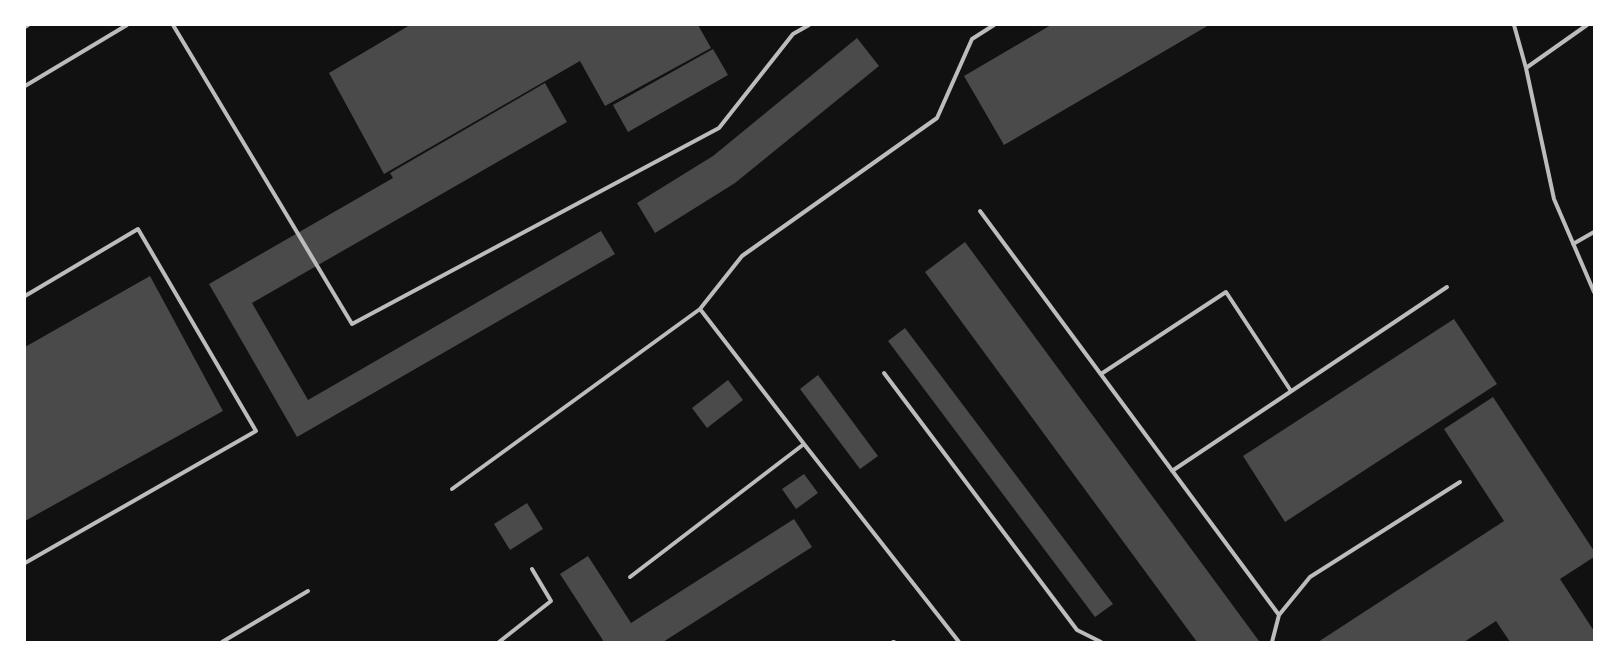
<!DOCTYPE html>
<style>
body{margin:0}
#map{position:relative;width:1619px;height:667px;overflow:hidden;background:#111;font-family:"Source Sans 3",sans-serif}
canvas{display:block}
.frame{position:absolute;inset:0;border:26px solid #fff;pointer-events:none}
</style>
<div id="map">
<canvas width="1619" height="667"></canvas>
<div class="frame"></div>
</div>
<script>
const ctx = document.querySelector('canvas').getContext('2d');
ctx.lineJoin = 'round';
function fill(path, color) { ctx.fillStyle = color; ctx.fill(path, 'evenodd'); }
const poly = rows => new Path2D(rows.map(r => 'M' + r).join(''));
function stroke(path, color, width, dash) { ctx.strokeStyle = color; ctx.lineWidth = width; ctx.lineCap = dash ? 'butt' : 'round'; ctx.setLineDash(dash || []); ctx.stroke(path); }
fill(poly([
 [410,25,698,25,711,48,605,106,580,61,384,174,329,73],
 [1051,25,1209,25,1004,145,964,76],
 [857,38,879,66,735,183,655,233,637,203,713,156],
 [713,49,728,75,628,132,613,105],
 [545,83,567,122,252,303,308,400,601,231,615,254,297,437,209,284,393,178,390,173],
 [965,242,1259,641,1258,642,1197,642,925,272],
 [150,276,223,411,25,521,25,347],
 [1454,319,1497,384,1285,522,1243,456],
 [905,328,1113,604,1095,617,888,341],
 [818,375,878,456,860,469,800,389],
 [728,380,743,400,707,428,692,408],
 [1493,397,1594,551,1594,557,1560,579,1594,631,1594,642,1510,642,1496,621,1464,642,1318,642,1504,521,1444,429],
 [804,474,818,493,796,509,782,489],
 [527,503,543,529,510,550,494,524],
 [794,519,812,547,663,642,604,642,560,574,588,556,631,623]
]), '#4a4a4a');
stroke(poly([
 [173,25,352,324,719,128,793,34,809,25],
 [1514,25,1526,68],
 [1587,25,1526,68,1554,199,1594,292],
 [25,27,28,25],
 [25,86,127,25],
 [980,211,1279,615,1272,642],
 [1573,244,1594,232],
 [25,296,138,229,256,431,25,563],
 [884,373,1077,630,1101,642],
 [1101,374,1226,292,1291,391],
 [1172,471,1447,287],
 [452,489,700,309],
 [630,577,804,444],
 [1279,615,1310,577,1460,482],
 [222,642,308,591],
 [499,642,551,601,532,569],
 [893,642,894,642],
 [959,642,804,444,700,309,742,256,937,118,972,39,994,25]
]), '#bcbcbc', 4);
</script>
